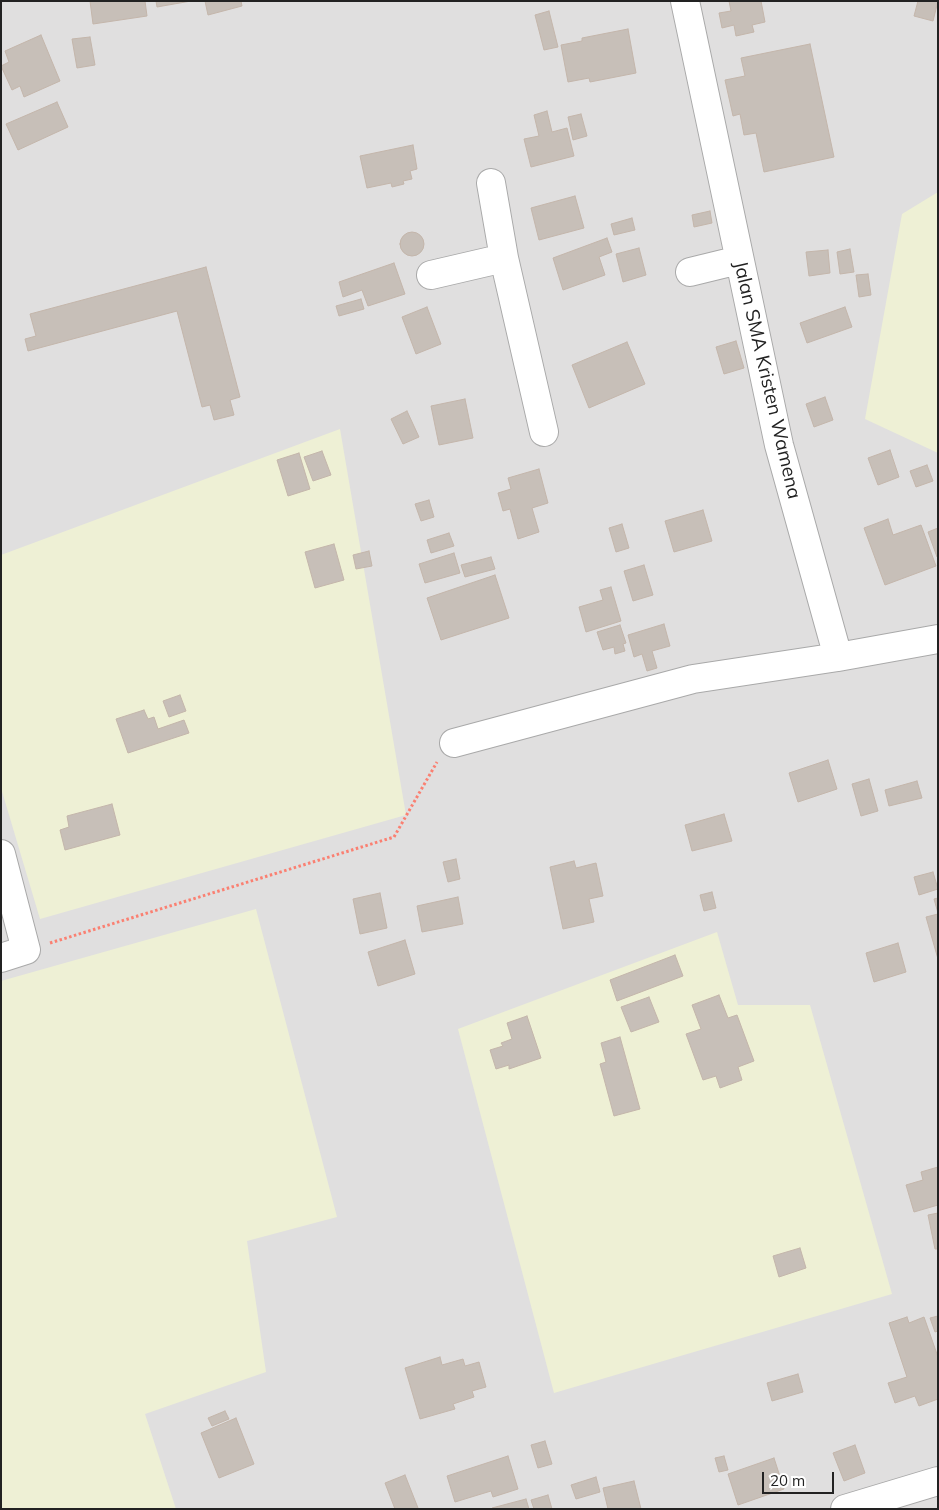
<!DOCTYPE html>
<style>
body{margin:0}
#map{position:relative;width:939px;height:1510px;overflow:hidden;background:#f2efe9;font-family:Mulish,sans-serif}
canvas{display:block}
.frame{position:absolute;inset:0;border:2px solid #222;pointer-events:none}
.scale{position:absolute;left:762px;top:1472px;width:72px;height:22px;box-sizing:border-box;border:2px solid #222;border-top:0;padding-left:6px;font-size:15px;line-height:18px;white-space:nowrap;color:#222;-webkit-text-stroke:4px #fff;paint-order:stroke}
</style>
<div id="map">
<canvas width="939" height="1510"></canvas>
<div class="frame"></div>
<div class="scale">20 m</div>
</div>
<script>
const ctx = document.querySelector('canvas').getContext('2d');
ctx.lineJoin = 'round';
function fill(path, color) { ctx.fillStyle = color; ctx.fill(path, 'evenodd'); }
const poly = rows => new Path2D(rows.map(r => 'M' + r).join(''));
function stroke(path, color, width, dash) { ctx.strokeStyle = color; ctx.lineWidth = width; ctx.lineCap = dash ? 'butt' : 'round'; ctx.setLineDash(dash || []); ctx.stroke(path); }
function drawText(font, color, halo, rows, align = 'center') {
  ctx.font = font + ' Mulish,sans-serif'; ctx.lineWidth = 5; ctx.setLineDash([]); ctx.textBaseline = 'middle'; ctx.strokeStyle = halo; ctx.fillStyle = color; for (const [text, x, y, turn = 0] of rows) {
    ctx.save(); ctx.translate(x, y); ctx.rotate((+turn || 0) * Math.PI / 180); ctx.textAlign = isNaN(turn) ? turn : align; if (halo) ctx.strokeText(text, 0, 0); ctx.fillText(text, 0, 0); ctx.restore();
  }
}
fill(poly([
 [1,1,938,1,938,1509,1,1509]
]), '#e0dfdf');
fill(poly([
 [938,192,938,453,865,419,902,214],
 [340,429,406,815,40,919,1,788,1,555],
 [256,909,337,1217,247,1241,266,1372,145,1414,176,1509,1,1509,1,981],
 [717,932,738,1005,810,1005,892,1294,554,1393,458,1029]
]), '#eef0d5');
const building = poly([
 [90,1,145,1,147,16,93,24,90,1],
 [156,1,191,1,157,7,156,1],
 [205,1,241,1,242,6,208,15,205,1],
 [729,1,761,1,765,22,752,25,754,32,736,36,734,25,722,28,719,13,731,11,729,1],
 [918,1,938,1,933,21,914,16,918,1],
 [549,11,558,47,544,50,535,15,549,11],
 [628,29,636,73,590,82,589,78,568,82,561,45,582,41,582,38,628,29],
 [41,35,60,81,24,97,20,86,12,90,1,66,9,62,5,51,41,35],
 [90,37,95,65,77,68,72,39,90,37],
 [810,44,834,157,764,172,756,133,744,135,740,114,733,116,725,80,745,76,741,58,810,44],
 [57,102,68,127,18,150,6,124,57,102],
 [547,111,552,132,567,128,574,156,531,167,524,139,539,136,534,115,547,111],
 [581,114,587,136,573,140,568,117,581,114],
 [413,145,417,169,410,171,412,179,403,181,404,184,392,187,391,183,367,188,360,156,413,145],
 [575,196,584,228,539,240,531,208,575,196],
 [710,211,712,223,694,227,692,215,710,211],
 [632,218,635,230,614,235,611,224,632,218],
 '400 244a12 12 0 1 1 24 0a12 12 0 1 1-24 0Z',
 [607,238,612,252,599,257,605,275,563,290,553,258,607,238],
 [639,248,646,275,623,282,616,254,639,248],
 [850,249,854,272,840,274,837,252,850,249],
 [828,250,830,273,809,276,806,252,828,250],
 [394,263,405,294,368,306,362,290,343,297,339,282,394,263],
 [206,267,240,397,230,400,234,415,214,420,210,405,202,407,177,311,28,351,25,339,36,336,30,314,206,267],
 [868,274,871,295,859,297,856,275,868,274],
 [361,299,364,309,339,316,336,306,361,299],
 [427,307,441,344,416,354,402,317,427,307],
 [845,307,852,327,807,343,800,323,845,307],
 [736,341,744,368,724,374,716,347,736,341],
 [627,342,645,384,589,408,572,365,627,342],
 [825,397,833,420,814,427,806,404,825,397],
 [465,399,473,438,439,445,431,406,465,399],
 [407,411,419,437,403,444,391,419,407,411],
 [890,450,899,477,878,485,868,458,890,450],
 [322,451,331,475,313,481,304,457,322,451],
 [299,453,310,489,288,496,277,460,299,453],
 [927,465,933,481,916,487,910,471,927,465],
 [539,469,548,503,532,508,539,532,518,539,510,509,503,511,498,493,511,489,508,478,539,469],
 [429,500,434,517,421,521,415,504,429,500],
 [703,510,712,541,674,552,665,521,703,510],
 [888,519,893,535,921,525,936,566,885,585,864,528,888,519],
 [622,524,629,548,616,552,609,528,622,524],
 [938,528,938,557,937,557,928,532,938,528],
 [449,533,454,546,431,553,427,540,449,533],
 [334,544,344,580,315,588,305,552,334,544],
 [369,551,372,566,356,569,353,555,369,551],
 [454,553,460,573,425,583,419,564,454,553],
 [491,557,495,569,465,577,461,565,491,557],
 [644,565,653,595,633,601,624,571,644,565],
 [495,575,509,618,441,640,427,598,495,575],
 [611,587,621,621,586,632,579,607,603,600,600,590,611,587],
 [664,624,670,646,652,651,657,668,647,671,642,654,634,657,628,635,664,624],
 [620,625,626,643,623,644,625,651,615,654,614,647,603,650,597,632,620,625],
 [180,695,186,711,169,717,163,701,180,695],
 [144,710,148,719,154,717,158,729,184,720,189,733,128,753,116,719,144,710],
 [828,760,837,789,798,802,789,773,828,760],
 [869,779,878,811,861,816,852,784,869,779],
 [917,781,922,798,889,806,885,790,917,781],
 [112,804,120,835,65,850,60,830,69,827,67,816,112,804],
 [724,814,732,841,692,851,685,825,724,814],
 [456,859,460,879,448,882,443,862,456,859],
 [574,861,576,868,596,863,603,896,589,899,594,922,563,929,550,867,574,861],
 [933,872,938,889,919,895,914,877,933,872],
 [712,892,716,908,704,911,700,895,712,892],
 [380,893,387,928,360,934,353,899,380,893],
 [458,897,463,924,422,932,417,906,458,897],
 [938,898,938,913,934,899,938,898],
 [938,914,938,959,926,917,938,914],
 [405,940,415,974,378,986,368,952,405,940],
 [898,943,906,972,874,982,866,953,898,943],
 [675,955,683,976,617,1001,610,980,675,955],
 [719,995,728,1018,737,1015,754,1061,738,1067,742,1080,720,1088,716,1076,703,1080,686,1034,701,1029,692,1005,719,995],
 [649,997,659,1022,631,1032,621,1007,649,997],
 [527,1016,541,1058,509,1069,509,1065,496,1069,490,1050,503,1046,501,1043,512,1039,507,1023,527,1016],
 [620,1037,640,1109,614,1116,600,1064,606,1062,601,1043,620,1037],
 [938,1167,938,1205,914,1212,906,1185,923,1180,921,1172,938,1167],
 [938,1213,938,1249,935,1249,928,1215,938,1213],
 [800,1248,806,1268,779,1277,773,1256,800,1248],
 [938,1316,938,1331,935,1332,930,1318,938,1316],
 [907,1317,909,1323,924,1317,938,1357,938,1399,919,1406,915,1396,895,1403,888,1383,907,1377,889,1323,907,1317],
 [440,1357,442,1365,463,1359,465,1366,479,1362,486,1387,472,1391,474,1397,453,1404,455,1409,420,1419,405,1368,440,1357],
 [798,1374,803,1392,772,1401,767,1383,798,1374],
 [225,1411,229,1419,212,1426,208,1418,225,1411],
 [236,1418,254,1464,219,1478,201,1433,236,1418],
 [545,1441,552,1464,538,1468,531,1445,545,1441],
 [855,1445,865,1473,844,1481,833,1453,855,1445],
 [508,1456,518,1489,493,1497,491,1491,455,1502,447,1476,508,1456],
 [724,1456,728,1470,719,1472,715,1458,724,1456],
 [774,1458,784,1489,738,1505,728,1474,774,1458],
 [405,1475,418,1508,416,1509,395,1509,385,1483,405,1475],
 [596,1477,600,1492,576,1499,571,1485,596,1477],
 [634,1481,641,1509,608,1509,603,1488,634,1481],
 [548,1495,552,1509,534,1509,531,1500,548,1495],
 [526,1499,529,1509,492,1509,492,1508,526,1499]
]);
fill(building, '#c7bfb8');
stroke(building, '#c4b6ab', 1);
const street = poly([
 [685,1,779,445,838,657,938,639],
 [491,183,504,258,544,432],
 [690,272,739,260],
 [431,275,504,258],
 [454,743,693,679,838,657],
 [1,854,26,950,1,958],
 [845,1509,938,1481]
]);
stroke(street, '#a9a9a9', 30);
stroke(poly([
 [50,943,394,837,437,762]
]), '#fa8072', 3, [2.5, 2.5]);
stroke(street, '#fff', 28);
drawText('19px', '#222', '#fff', [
 ["Jalan SMA Kristen Wamena",767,380,77]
]);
</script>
